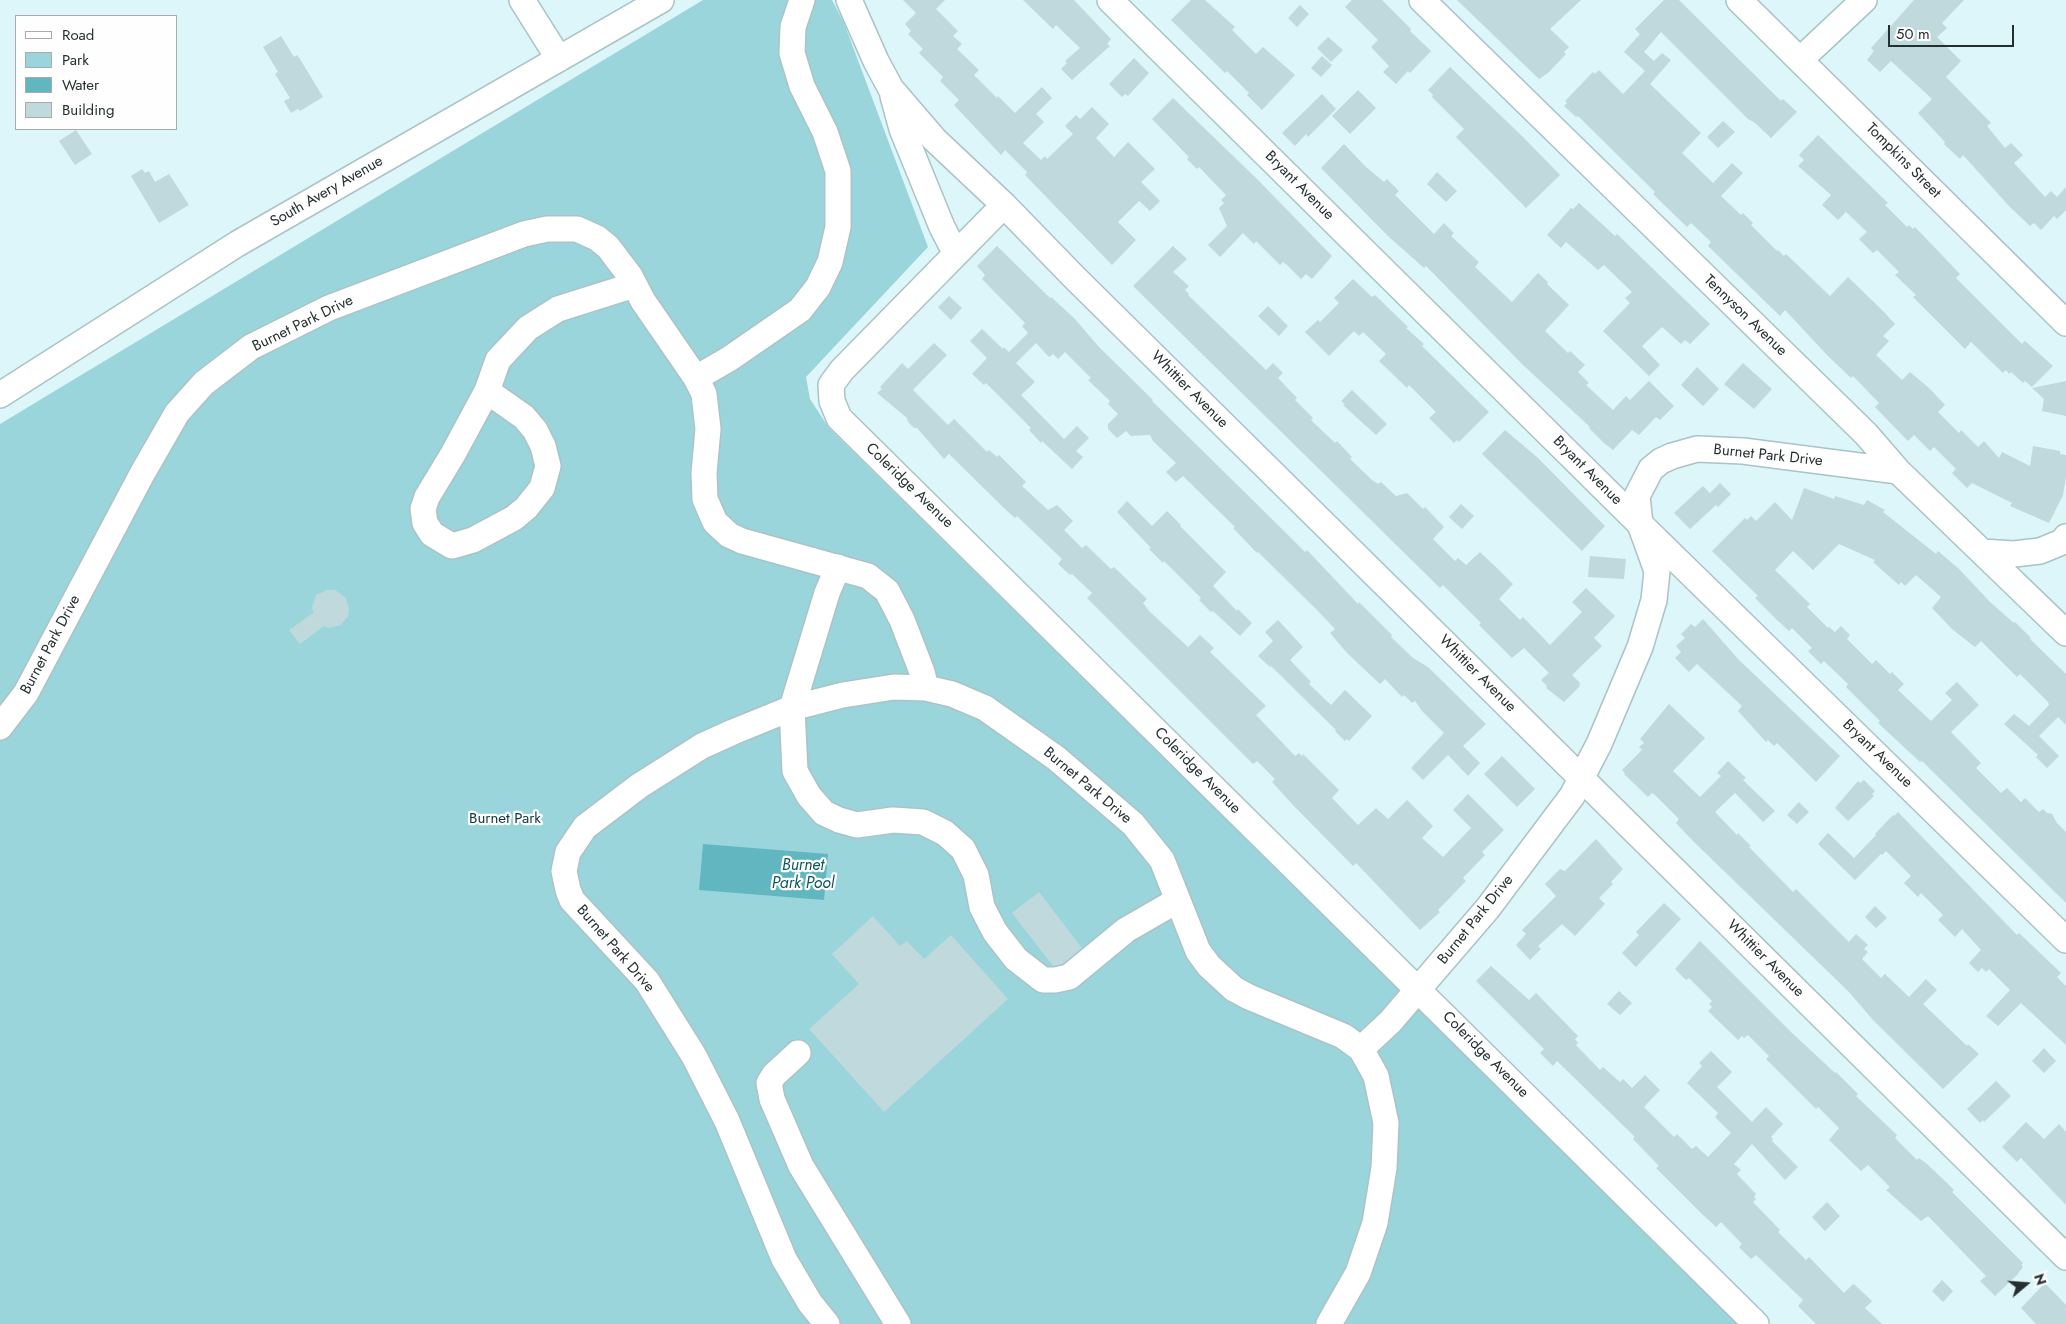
<!DOCTYPE html>
<style>
body{margin:0}
#map{position:relative;width:2066px;height:1324px;overflow:hidden;background:#dcf6f9;font-family:Jost,sans-serif}
canvas{display:block}
.legend{position:absolute;left:15px;top:15px;width:162px;height:115px;box-sizing:border-box;background:#fefefe;border:1px solid #a7abac;margin:0;padding:6px 9px;list-style:none;font-size:15px;color:#252f30}
.legend li{display:flex;align-items:center;gap:10px;height:25px}
.legend b{width:25px;border:1px solid #a7abac}
.north{position:absolute;left:2001px;top:1259px;width:50px;height:50px;-webkit-text-stroke:4px #fefefe;paint-order:stroke;rotate:72deg;font-size:14px;font-weight:700;line-height:20px;text-align:center;color:#252f30}
.north::after{content:'';display:block;margin:auto;width:18px;height:22px;background:#252f30;clip-path:polygon(50% 0,100% 100%,50% 72%,0 100%)}
.scale{position:absolute;left:1888px;top:25px;width:126px;height:22px;box-sizing:border-box;border:2px solid #252f30;border-top:0;padding-left:6px;font-size:15px;line-height:18px;white-space:nowrap;color:#252f30;-webkit-text-stroke:4px #fefefe;paint-order:stroke}
</style>
<div id="map">
<canvas width="2066" height="1324"></canvas>
<ul class="legend">
<li><b style="height:6px;background:#fff"></b>Road</li>
<li><b style="height:14px;background:#9bd5dc"></b>Park</li>
<li><b style="height:14px;background:#62b6c0"></b>Water</li>
<li><b style="height:14px;background:#bfd9dc"></b>Building</li>
</ul>
<div class="north">N</div>
<div class="scale">50 m</div>
</div>
<script>
const ctx = document.querySelector('canvas').getContext('2d');
ctx.lineJoin = 'round';
function fill(path, color) { ctx.fillStyle = color; ctx.fill(path, 'evenodd'); }
const poly = rows => new Path2D(rows.map(r => 'M' + r).join(''));
function stroke(path, color, width, dash) { ctx.strokeStyle = color; ctx.lineWidth = width; ctx.lineCap = dash ? 'butt' : 'round'; ctx.setLineDash(dash || []); ctx.stroke(path); }
function drawText(font, color, halo, rows, align = 'center') {
  ctx.font = font + ' Jost,sans-serif'; ctx.lineWidth = 4.5; ctx.setLineDash([]); ctx.textBaseline = 'middle'; ctx.strokeStyle = halo; ctx.fillStyle = color; for (const [text, x, y, turn = 0] of rows) {
    ctx.save(); ctx.translate(x, y); ctx.rotate((+turn || 0) * Math.PI / 180); ctx.textAlign = isNaN(turn) ? turn : align; if (halo) ctx.strokeText(text, 0, 0); ctx.fillText(text, 0, 0); ctx.restore();
  }
}
fill(poly([
 [703,0,832,0,844,23,928,247,806,377,810,399,829,428,1739,1324,0,1324,0,424]
]), '#9bd5dc');
fill(poly([
 [703,844,828,854,824,900,699,890]
]), '#62b6c0');
fill(poly([
 [903,0,945,0,936,9,958,31,953,36,962,44,957,49,979,70,974,75,997,98,998,96,1015,113,1042,87,1052,98,1036,114,1044,122,1023,143,1041,160,1045,156,1047,159,1073,134,1065,126,1076,115,1080,119,1092,107,1109,124,1096,138,1114,157,1128,142,1155,169,1141,182,1160,201,1150,211,1139,201,1118,222,1136,240,1112,265,1025,175,1027,172,1005,150,1001,155,954,105,959,100,940,81,943,77,919,53,923,49,908,34,911,31,905,24,916,13],
 [1023,0,1074,0,1111,39,1107,44,1110,46,1072,80,1061,69,1067,63,1065,61,1080,48,1056,25,1053,29],
 [1191,0,1205,0,1235,27,1232,30,1256,54,1263,47,1295,75,1262,110,1247,95,1249,93,1227,71,1225,73,1171,20],
 [1352,0,1382,0,1411,29,1410,31,1431,51,1410,73,1408,71,1396,84,1383,72,1389,66,1371,47,1378,40,1345,7],
 [1457,0,1581,0,1550,29,1569,47,1564,52,1566,54,1548,73,1539,79],
 [1664,0,1679,0,1781,101,1783,99,1797,112,1771,138,1755,123,1748,119,1661,32,1644,52,1654,61,1662,53,1671,60,1650,84,1701,133,1682,153,1713,183,1732,163,1743,173,1721,196,1741,215,1743,213,1753,223,1751,225,1777,251,1778,250,1784,256,1786,254,1830,296,1848,277,1884,312,1895,324,1883,336,1889,341,1876,355,1902,380,1910,372,1930,389,1945,405,1938,412,1959,433,1961,430,1978,447,1984,441,1999,458,2002,452,2030,466,2033,446,2060,451,2060,454,2066,455,2066,477,2063,495,2049,523,2010,506,2012,503,1972,483,1967,488,1952,473,1956,469,1934,447,1930,451,1914,435,1908,441,1875,407,1879,403,1853,376,1851,378,1828,356,1785,310,1780,316,1708,246,1711,242,1691,223,1687,227,1653,194,1655,192,1578,116,1576,117,1564,106,1567,103,1565,101,1593,72,1595,74,1599,70,1623,94,1645,71,1624,52,1640,34,1635,29],
 [1914,0,1964,0,1942,23,1947,28,1937,37,1961,61,1946,77,1991,123,1987,126,2005,148,2011,143,2023,155,2014,163,2045,197,2051,191,2057,197,2066,187,2066,210,2057,219,2054,216,2041,230,2034,223,2030,226,2009,206,1963,155,1960,159,1944,144,1945,142,1918,113,1932,99,1891,61,1880,72,1867,60,1874,51,1871,48],
 [1300,5,1309,14,1297,27,1288,18],
 [281,36,294,57,297,55,300,59,323,97,300,111,298,109,291,113,284,101,290,98,275,74,278,72,263,47],
 [1328,37,1343,50,1331,62,1317,48],
 [1322,56,1332,65,1321,77,1311,68],
 [1134,58,1149,73,1128,96,1125,94,1122,97,1109,84],
 [1450,67,1523,137,1560,175,1526,208,1456,137,1464,129,1432,97,1433,95,1428,90],
 [1358,90,1376,108,1350,134,1332,116],
 [1322,94,1336,109,1308,137,1306,134,1295,146,1282,133],
 [1173,98,1257,179,1332,256,1312,279,1306,274,1301,279,1287,265,1283,262,1280,265,1256,241,1254,244,1243,233,1220,257,1208,245,1227,226,1219,208,1224,203,1221,200,1226,195,1199,167,1197,169,1187,159,1189,157,1152,119],
 [1723,121,1735,132,1718,148,1707,137],
 [76,130,92,154,75,165,59,141],
 [1818,135,1888,203,1885,205,1907,227,1909,225,1913,229,1915,227,1960,274,1956,278,2022,344,2025,341,2053,366,2032,387,2025,381,2023,383,2011,372,2009,374,2006,370,2003,373,1971,342,1965,349,1913,297,1916,295,1895,275,1899,272,1877,250,1873,253,1859,239,1867,232,1846,212,1838,220,1822,205,1831,195,1798,166,1804,160,1799,155],
 [1344,144,1366,167,1384,182,1387,179,1399,191,1395,195,1434,234,1444,223,1454,233,1451,236,1479,262,1475,267,1512,302,1538,273,1548,282,1547,284,1569,305,1545,331,1568,353,1570,351,1585,365,1578,372,1589,383,1586,385,1613,410,1626,396,1630,400,1649,381,1674,406,1660,420,1656,417,1639,435,1632,430,1613,450,1604,443,1589,428,1590,427,1522,364,1426,266,1424,268,1389,237,1321,168],
 [142,169,145,173,149,171,155,182,169,174,189,205,159,223,131,176],
 [1437,172,1457,191,1446,202,1427,184],
 [1579,203,1615,236,1617,234,1710,324,1690,344,1685,340,1681,344,1662,327,1642,346,1660,365,1649,376,1603,331,1630,303,1625,298,1632,292,1604,265,1598,270,1566,242,1561,248,1547,235,1571,208,1573,209],
 [997,246,1050,298,1051,297,1074,318,1099,347,1153,400,1152,401,1282,529,1305,552,1307,550,1358,604,1359,602,1392,635,1391,637,1413,658,1428,667,1486,724,1463,746,1480,763,1468,776,1448,755,1423,780,1411,768,1444,733,1422,711,1415,701,1412,703,1404,695,1402,697,1385,679,1380,684,1347,653,1330,633,1335,629,1317,610,1258,552,1257,553,1233,528,1235,527,1183,476,1176,482,1166,472,1176,463,1153,441,1150,435,1131,436,1126,431,1117,438,1108,429,1108,424,1118,414,1108,404,1110,401,1088,380,1091,378,1065,352,1058,359,1053,354,1049,357,1036,343,1016,363,1035,382,1021,395,1026,400,1064,439,1077,426,1089,438,1076,451,1083,457,1072,469,1042,441,1041,443,1029,430,1031,428,986,383,984,385,972,374,987,358,970,341,982,329,1003,349,1004,347,1009,352,1028,333,1022,326,1025,323,982,279,985,275,977,266],
 [1173,246,1187,259,1173,272,1189,286,1185,290,1189,294,1188,295,1266,370,1273,363,1283,373,1278,378,1297,398,1295,400,1313,418,1311,420,1335,443,1337,441,1352,457,1350,459,1372,480,1378,484,1381,482,1396,496,1407,493,1423,509,1425,507,1444,527,1433,539,1455,561,1458,558,1466,565,1480,552,1499,570,1513,584,1499,599,1520,620,1523,617,1550,645,1582,612,1572,602,1586,588,1615,616,1594,638,1602,646,1572,675,1580,683,1579,685,1580,686,1564,702,1546,688,1547,686,1541,680,1549,673,1524,648,1512,658,1479,625,1481,623,1443,585,1440,588,1133,286],
 [1353,279,1372,297,1375,295,1408,327,1406,328,1424,344,1422,346,1489,412,1459,442,1457,440,1454,443,1429,418,1436,412,1409,385,1407,388,1379,361,1386,354,1363,332,1359,336,1354,331,1329,356,1305,332,1318,320,1320,322,1339,303,1334,298],
 [949,296,962,308,951,320,938,307],
 [1268,306,1288,326,1279,336,1258,316],
 [934,343,947,355,913,390,948,425,954,419,987,452,989,450,997,457,999,455,1026,482,1022,486,1048,510,1057,505,1073,521,1064,530,1082,548,1086,545,1111,569,1114,567,1147,599,1143,603,1149,611,1188,647,1200,635,1214,648,1210,652,1266,706,1256,715,1295,756,1299,753,1302,756,1303,754,1339,790,1332,798,1358,825,1376,808,1388,819,1407,800,1433,826,1422,838,1443,857,1471,828,1453,810,1468,794,1504,830,1482,852,1485,855,1463,878,1466,881,1438,910,1440,912,1420,930,1356,863,1353,866,1293,805,1272,782,1275,779,1257,761,1253,764,1087,598,1092,593,1072,574,1070,575,1058,564,1062,559,1017,516,1015,518,1006,510,949,454,944,459,917,428,914,428,908,422,907,418,877,393,882,389,880,387,902,363,908,369],
 [1743,363,1772,389,1754,409,1724,384],
 [1697,367,1719,389,1703,406,1681,385],
 [2066,381,2066,416,2042,411,2044,399,2032,388],
 [1352,390,1387,424,1376,435,1343,405,1345,404,1341,401],
 [1505,430,1538,458,1605,526,1582,551,1482,454],
 [1720,483,1731,494,1718,507,1716,505,1690,529,1674,513,1703,486,1710,493],
 [1804,488,1834,499,1835,496,1864,505,1867,500,1885,510,1883,512,1936,554,1938,551,1959,569,1990,602,2014,623,2015,622,2031,638,2030,639,2066,674,2066,725,2058,717,2039,736,2059,756,2047,768,2036,757,2038,755,2004,724,2014,714,2029,726,2049,705,2048,702,2020,674,2017,677,1981,641,1975,647,1952,629,1932,608,1941,597,1916,575,1905,586,1901,582,1899,585,1873,562,1875,560,1839,544,1813,570,1793,551,1775,570,1810,604,1807,607,1828,628,1829,627,1835,632,1841,626,1850,635,1847,639,1872,664,1876,660,1890,674,1892,672,1904,684,1898,690,1931,721,1952,700,1945,693,1957,682,1979,705,1951,732,1981,763,1976,768,2001,793,2007,788,2021,802,2025,798,2039,812,2043,809,2047,813,2052,814,2057,823,2066,832,2066,903,1922,761,1920,762,1878,723,1880,721,1846,687,1848,684,1824,661,1821,664,1808,651,1812,648,1792,628,1789,631,1777,620,1755,598,1758,596,1712,551,1745,518,1747,520,1751,516,1756,521,1775,502,1792,520],
 [1127,501,1152,526,1167,511,1181,525,1180,526,1226,572,1213,586,1237,611,1238,609,1252,623,1240,636,1213,611,1211,612,1199,600,1201,598,1164,561,1163,563,1149,549,1151,548,1117,512],
 [1461,504,1474,516,1462,529,1449,517],
 [1590,556,1626,559,1624,579,1588,577],
 [327,590,335,590,346,598,349,609,348,616,341,625,329,628,324,626,300,644,289,630,313,613,312,607,316,595],
 [1703,619,1738,659,1840,756,1816,782,1777,743,1774,746,1768,740,1766,742,1738,711,1742,706,1697,664,1689,672,1675,658,1681,652,1676,646,1685,638,1681,634,1691,624,1695,627],
 [1278,620,1303,647,1290,660,1311,682,1309,684,1331,705,1345,690,1372,716,1349,741,1347,739,1345,741,1335,731,1336,730,1271,666,1270,667,1258,656,1273,641,1265,632],
 [1669,704,1705,738,1673,771,1700,797,1721,776,1717,773,1728,761,1746,778,1743,780,1775,811,1763,822,1735,793,1715,812,1737,835,1738,833,1751,846,1749,847,1793,892,1796,889,1849,942,1856,934,1868,945,1864,949,1868,952,1862,959,1881,978,1885,974,1909,997,1926,979,1937,990,1923,1004,1967,1046,1968,1044,1979,1054,1943,1089,1873,1020,1849,992,1693,841,1676,823,1679,819,1655,795,1652,793,1648,797,1624,774,1625,773,1622,770,1642,750,1639,747,1644,743,1640,739],
 [1502,756,1535,789,1517,807,1484,774],
 [1864,780,1875,791,1872,794,1874,796,1848,821,1835,808,1858,781,1860,783],
 [1799,802,1809,812,1797,824,1787,815],
 [1898,812,2017,935,2019,933,2061,973,2057,977,2066,986,2066,1045,2021,1003,1998,1026,1986,1016,2010,990,1989,969,1986,972,1982,968,1978,972,1969,963,1981,950,1962,929,1955,937,1938,920,1943,915,1921,893,1918,897,1904,883,1911,876,1886,851,1882,855,1881,854,1855,880,1818,844,1828,833,1854,858,1876,835,1875,834,1893,815,1894,816],
 [1596,839,1623,869,1611,882,1613,884,1599,898,1605,904,1575,936,1562,924,1538,946,1541,949,1530,960,1516,945,1526,934,1522,930,1556,896,1545,884,1560,869,1565,871],
 [1039,892,1082,948,1063,964,1053,966,1012,913],
 [1664,903,1681,919,1636,967,1622,953,1639,935,1636,932],
 [1875,906,1887,918,1876,928,1865,917],
 [873,916,900,946,907,941,924,959,951,935,1008,999,884,1112,809,1029,859,984,832,954],
 [1700,941,1791,1032,1835,1073,1836,1072,1858,1094,1856,1096,1897,1135,1895,1138,1917,1160,1919,1158,1927,1164,1946,1182,1954,1190,1952,1192,2023,1263,2021,1265,2023,1267,2017,1275,1995,1296,1980,1281,1986,1276,1928,1216,1921,1221,1886,1190,1890,1187,1868,1165,1861,1171,1829,1140,1839,1128,1818,1107,1816,1109,1766,1059,1769,1056,1748,1035,1744,1038,1742,1036,1738,1040,1708,1011,1712,1007,1709,1004,1712,1001,1689,978,1686,980,1675,969],
 [1491,966,1529,1000,1536,993,1578,1036,1575,1039,1578,1043,1576,1045,1600,1070,1603,1067,1620,1082,1623,1079,1632,1088,1645,1075,1660,1090,1644,1107,1674,1137,1677,1134,1692,1149,1696,1146,1708,1157,1731,1133,1715,1117,1718,1113,1687,1083,1702,1066,1699,1063,1711,1051,1732,1072,1717,1087,1752,1122,1766,1107,1783,1124,1771,1137,1773,1139,1772,1141,1798,1167,1785,1180,1752,1144,1734,1164,1741,1170,1737,1174,1756,1194,1754,1197,1756,1199,1753,1202,1780,1230,1778,1232,1806,1260,1809,1257,1844,1293,1853,1284,1855,1285,1872,1301,1865,1308,1882,1324,1816,1324,1798,1306,1803,1300,1756,1255,1751,1259,1739,1247,1742,1244,1721,1222,1716,1227,1702,1214,1656,1168,1659,1166,1633,1139,1635,1137,1557,1061,1553,1066,1540,1053,1544,1049,1476,981],
 [1619,991,1632,1003,1620,1015,1607,1004],
 [2044,1048,2056,1061,2044,1073,2032,1061],
 [1996,1081,2011,1096,1984,1122,1983,1120,1980,1123,1967,1109],
 [2026,1122,2044,1139,2059,1124,2066,1132,2066,1205,2021,1158,2017,1162,2002,1147],
 [1827,1202,1840,1216,1825,1231,1812,1217],
 [1942,1280,1953,1291,1943,1302,1932,1291],
 [2045,1283,2066,1305,2066,1324,2036,1324,2021,1308]
]), '#bfd9dc');
const minor = poly([
 [522,0,559,59],
 [849,0,876,61,891,89,934,139,1004,205,1074,277,2066,1257],
 [1110,0,1640,524,2066,940],
 [1422,0,1866,434,1898,471,2066,633],
 [1739,0,2066,323],
 [1800,60,1864,0],
 [893,96,902,129,942,227,956,254],
 [1004,205,842,370,831,385,832,401,839,418,1756,1324],
 [696,378,729,359,800,310,818,287,830,262,838,227,838,171,825,132,802,86,792,53,793,27,802,0],
 [487,391,453,454,427,497,423,509,425,523,432,534,452,546,473,540,514,518,526,508,542,488,548,466,543,446,535,430,524,417,487,391,498,360,528,328,558,309,634,285],
 [0,395,237,244,661,0],
 [1982,552,2014,554,2040,551,2062,542,2066,537],
 [838,567,827,593,792,708,795,771,809,796,824,813,839,820,857,825,893,820,923,822,945,833,963,849,976,875,982,907,995,932,1016,959,1043,980,1055,980,1069,977,1126,930,1178,900],
 [0,727,26,693,142,474,177,413,204,383,251,347,329,308,524,234,547,229,577,229,597,238,608,247,630,276,643,301,696,378,704,394,708,429,704,473,705,499,715,522,729,535,742,541,868,576,887,591,902,620,922,672,926,688],
 [1361,1049,1390,1022,1488,908,1572,796,1599,744,1640,647,1654,600,1657,571,1640,524,1637,496,1651,469,1661,461,1672,456,1697,449,1743,451,1898,471],
 [798,1053,774,1075,769,1083,772,1099,801,1166,898,1324],
 [827,1324,810,1303,784,1259,727,1121,694,1056,647,981,572,900,568,890,564,871,568,852,585,827,639,786,702,746,733,732,792,708,843,695,894,687,926,688,952,694,985,708,1056,758,1133,824,1162,860,1198,951,1209,966,1234,989,1249,997,1343,1036,1361,1049,1376,1076,1386,1123,1384,1168,1375,1223,1358,1273,1329,1324]
]);
stroke(minor, '#aac3c6', 28);
stroke(minor, '#fff', 25);
drawText('15px', '#252f30', '#fefefe', [
 ["Tompkins Street",1903,161,45],
 ["Bryant Avenue",1299,186,45],
 ["South Avery Avenue",327,192,-30],
 ["Tennyson Avenue",1745,316,44],
 ["Burnet Park Drive",303,324,-26],
 ["Whittier Avenue",1189,390,45],
 ["Burnet Park Drive",1768,456,6],
 ["Bryant Avenue",1587,471,45],
 ["Coleridge Avenue",909,486,44],
 ["Burnet Park Drive",51,645,-62],
 ["Whittier Avenue",1477,674,45],
 ["Bryant Avenue",1877,754,44],
 ["Coleridge Avenue",1197,771,45],
 ["Burnet Park Drive",1087,786,40],
 ["Burnet Park Drive",1476,920,-51],
 ["Burnet Park Drive",615,949,49],
 ["Whittier Avenue",1765,959,45],
 ["Coleridge Avenue",1485,1055,45]
]);
drawText('15px', '#0e383c', '#fefefe', [
 ["Burnet Park",505,819]
]);
drawText('italic 16px', '#0b575e', '#fefefe', [
 ["Burnet",803,866],
 ["Park Pool",803,884]
]);
</script>
